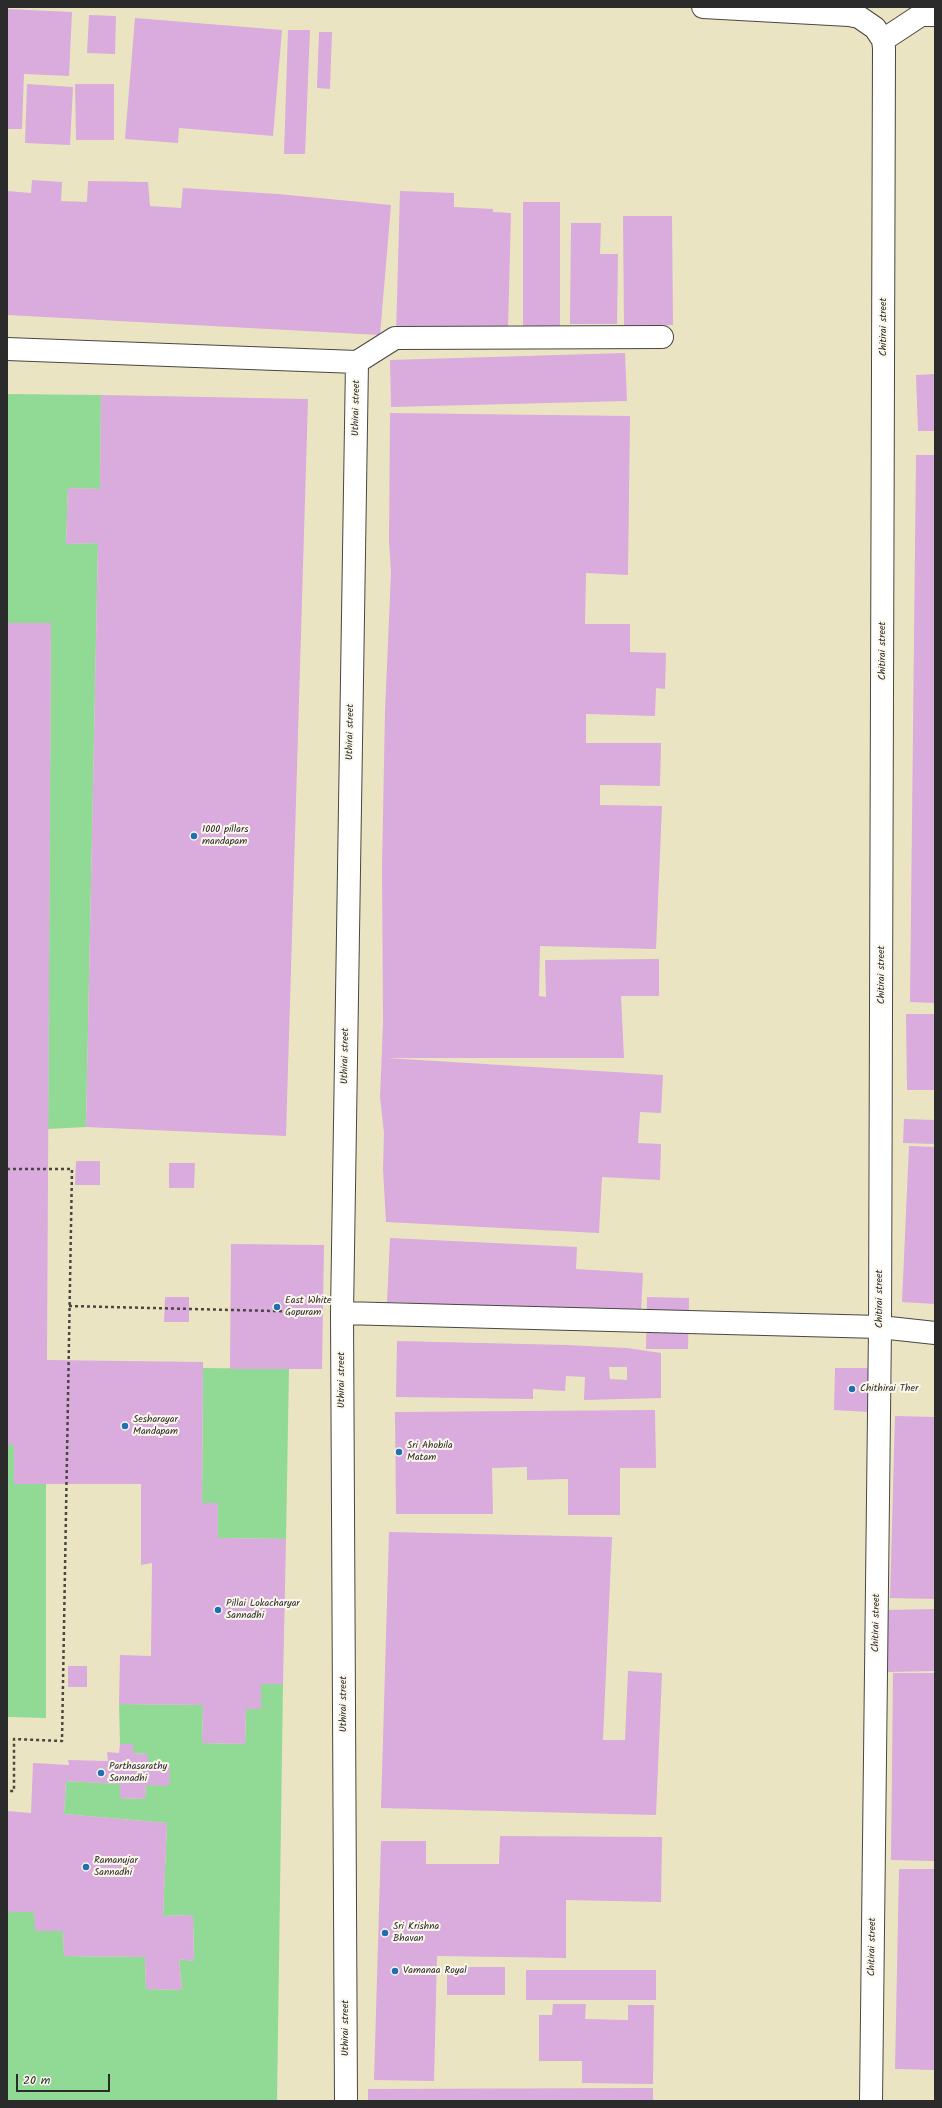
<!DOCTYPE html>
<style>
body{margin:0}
#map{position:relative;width:942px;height:2108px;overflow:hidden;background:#ebe4c3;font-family:Kalam,sans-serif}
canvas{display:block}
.frame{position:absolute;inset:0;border:8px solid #2b2b2b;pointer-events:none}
.scale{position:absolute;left:16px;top:2074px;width:94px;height:18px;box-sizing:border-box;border:2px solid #2b2b2b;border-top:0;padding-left:5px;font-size:12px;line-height:14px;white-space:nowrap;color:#2b2b2b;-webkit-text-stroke:3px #fbf7ec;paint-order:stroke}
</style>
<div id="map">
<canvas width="942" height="2108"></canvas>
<div class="frame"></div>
<div class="scale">20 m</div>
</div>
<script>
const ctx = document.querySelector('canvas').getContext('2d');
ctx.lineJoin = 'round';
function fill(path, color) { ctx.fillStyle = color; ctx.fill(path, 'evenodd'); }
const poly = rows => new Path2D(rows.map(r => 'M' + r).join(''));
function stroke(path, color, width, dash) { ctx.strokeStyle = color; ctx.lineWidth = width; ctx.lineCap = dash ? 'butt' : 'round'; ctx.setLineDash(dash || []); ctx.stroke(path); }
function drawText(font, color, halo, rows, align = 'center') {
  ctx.font = font + ' Kalam,sans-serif'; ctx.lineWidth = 4; ctx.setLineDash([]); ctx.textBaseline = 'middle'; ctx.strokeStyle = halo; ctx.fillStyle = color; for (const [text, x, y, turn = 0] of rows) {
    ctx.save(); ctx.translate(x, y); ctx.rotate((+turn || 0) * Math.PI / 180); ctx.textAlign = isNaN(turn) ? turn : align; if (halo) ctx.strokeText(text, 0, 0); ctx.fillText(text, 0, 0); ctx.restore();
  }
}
fill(poly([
 [7,394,101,395,100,489,68,488,66,544,98,543,86,1127,48,1129,51,623,7,623],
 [203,1368,289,1369,286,1539,218,1538,218,1503,202,1503],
 [7,1445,14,1445,14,1484,46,1483,46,1718,7,1717],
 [261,1684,283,1684,277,2101,7,2101,7,1912,34,1912,36,1931,63,1931,64,1956,145,1957,146,1989,182,1990,179,1959,194,1961,193,1915,163,1916,167,1823,64,1814,66,1781,120,1784,120,1798,145,1799,146,1785,170,1766,148,1765,148,1754,133,1753,133,1744,120,1744,119,1704,203,1705,202,1743,245,1744,246,1709,261,1709]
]), '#91da96');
fill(poly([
 [7,9,72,12,69,76,24,74,22,129,7,129],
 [89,15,116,16,115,54,87,53],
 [135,18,282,30,273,136,179,128,178,143,125,139],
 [288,30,310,30,305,154,284,154],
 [319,32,332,32,330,89,317,88],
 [27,84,73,87,70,145,25,143],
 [75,84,114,84,114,140,76,140],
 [32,180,62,182,61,201,87,202,88,181,148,182,150,206,181,208,183,188,278,194,391,205,380,335,7,315,7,191,31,193],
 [400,191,454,193,454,207,493,209,493,212,511,213,508,328,396,334],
 [523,202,560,202,560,329,523,329],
 [623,216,672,216,673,325,624,326],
 [571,223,601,223,600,254,618,254,617,324,570,324],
 [625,353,627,401,391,407,390,360],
 [935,374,935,431,918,431,916,375],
 [101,395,308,399,286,1136,86,1127,98,543,66,544,68,488,100,489],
 [390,413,630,416,628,575,586,573,585,624,630,624,630,652,666,653,665,689,656,688,655,716,586,714,586,743,661,743,660,786,600,785,600,805,662,806,656,949,540,946,539,996,546,997,545,960,659,959,659,996,621,996,624,1058,387,1058,663,1075,661,1113,640,1112,638,1143,661,1144,660,1180,602,1177,599,1233,386,1222,383,1169,384,1133,380,1097,383,1024,382,867,385,711,391,572,389,542],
 [916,455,935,455,935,1003,910,1002],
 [7,623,51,623,47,1360,203,1362,202,1503,218,1503,218,1538,286,1539,283,1684,261,1684,261,1709,246,1709,245,1744,202,1743,203,1705,119,1704,120,1655,151,1656,152,1563,141,1565,141,1484,14,1484,14,1445,7,1445],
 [906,1014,935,1014,935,1090,907,1090],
 [904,1119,935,1120,935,1144,903,1143],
 [909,1146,935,1147,935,1304,902,1302],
 [76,1161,100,1161,100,1185,75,1185],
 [169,1163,195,1163,194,1188,169,1188],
 [390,1238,577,1247,576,1269,643,1273,641,1313,387,1302],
 [231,1244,324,1245,322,1369,230,1369],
 [165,1297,189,1297,189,1322,164,1322],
 [647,1297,689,1298,688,1349,646,1349],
 [397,1341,567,1345,627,1348,661,1353,661,1398,584,1400,585,1377,566,1376,565,1391,533,1389,533,1399,396,1397],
 [609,1367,627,1367,627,1380,610,1379],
 [835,1368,869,1368,869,1412,834,1410],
 [655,1410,656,1468,620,1468,620,1515,568,1515,568,1479,527,1480,527,1467,492,1468,493,1514,396,1514,395,1412],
 [895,1416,935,1417,935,1599,890,1598],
 [389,1532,612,1537,603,1740,625,1740,628,1671,662,1673,656,1815,381,1808],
 [935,1609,935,1671,888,1672,887,1610],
 [68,1666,87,1666,87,1687,68,1687],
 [893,1673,935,1673,935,1861,891,1860],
 [120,1744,133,1744,133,1753,148,1754,148,1765,170,1766,169,1786,146,1785,145,1799,120,1798,120,1784,66,1781,64,1814,167,1823,163,1916,193,1915,194,1961,179,1959,182,1990,146,1989,145,1957,64,1956,63,1931,35,1931,34,1912,7,1912,7,1811,31,1813,33,1763,69,1765,68,1760,108,1761,107,1752,119,1753],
 [500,1836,662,1837,661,1902,566,1900,566,1958,437,1956,434,2081,374,2080,381,1841,426,1841,426,1864,499,1864],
 [899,1869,935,1869,935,2070,895,2069],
 [447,1967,505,1967,505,1995,447,1995],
 [526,1970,656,1970,656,2000,526,2000],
 [553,2004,586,2004,585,2019,628,2020,628,2005,654,2005,653,2084,582,2083,582,2061,539,2061,539,2015,552,2015],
 [653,2088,653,2101,368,2101,368,2089]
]), '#daabdd');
const minor = poly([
 [703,7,849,15,859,17,875,28,883,40,884,48,880,1327,871,2101],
 [883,40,921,15,935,15],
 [7,349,357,362],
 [357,362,395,338,662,337],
 [342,1313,880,1327,935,1333],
 [346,2101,342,1313,357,362]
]);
stroke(minor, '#484742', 24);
stroke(poly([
 [7,1169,72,1169,62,1741,14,1739,14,1791,7,1791],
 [69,1306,315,1312]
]), '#484742', 2.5, [3, 3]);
stroke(minor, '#fff', 22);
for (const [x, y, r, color] of [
 [194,836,4,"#1f6fb2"],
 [277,1307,4,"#1f6fb2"],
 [852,1389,4,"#1f6fb2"],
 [125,1426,4,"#1f6fb2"],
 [399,1452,4,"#1f6fb2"],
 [218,1610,4,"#1f6fb2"],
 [101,1773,4,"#1f6fb2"],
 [86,1867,4,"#1f6fb2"],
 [385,1933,4,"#1f6fb2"],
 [395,1971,4,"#1f6fb2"]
]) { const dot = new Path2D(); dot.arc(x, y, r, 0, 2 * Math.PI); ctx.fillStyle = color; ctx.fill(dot); stroke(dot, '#fbf7ec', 1.5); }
drawText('10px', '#2b2b2b', '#fbf7ec', [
 ["Chitirai street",884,327,-90],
 ["Uthirai street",357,408,-89],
 ["Chitirai street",883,651,-90],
 ["Uthirai street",351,732,-89],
 ["Chitirai street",882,975,-90],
 ["Uthirai street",346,1056,-89],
 ["Chitirai street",880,1299,-90],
 ["Uthirai street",342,1380,-90],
 ["Chitirai street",877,1623,-89],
 ["Uthirai street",344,1704,-90],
 ["Chitirai street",873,1947,-89],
 ["Uthirai street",346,2028,-90]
]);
drawText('10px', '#2b2b2b', '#fbf7ec', [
 ["1000 pillars",202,830],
 ["mandapam",202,842],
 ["East White",285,1301],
 ["Gopuram",285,1313],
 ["Chithirai Ther",860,1389],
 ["Sesharayar",133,1420],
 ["Mandapam",133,1432],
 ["Sri Ahobila",407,1446],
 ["Matam",407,1458],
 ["Pillai Lokacharyar",226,1604],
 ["Sannadhi",226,1616],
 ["Parthasarathy",109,1767],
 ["Sannadhi",109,1779],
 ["Ramanujar",94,1861],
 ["Sannadhi",94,1873],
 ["Sri Krishna",393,1927],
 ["Bhavan",393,1939],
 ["Vamanaa Royal",403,1971]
], 'left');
</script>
